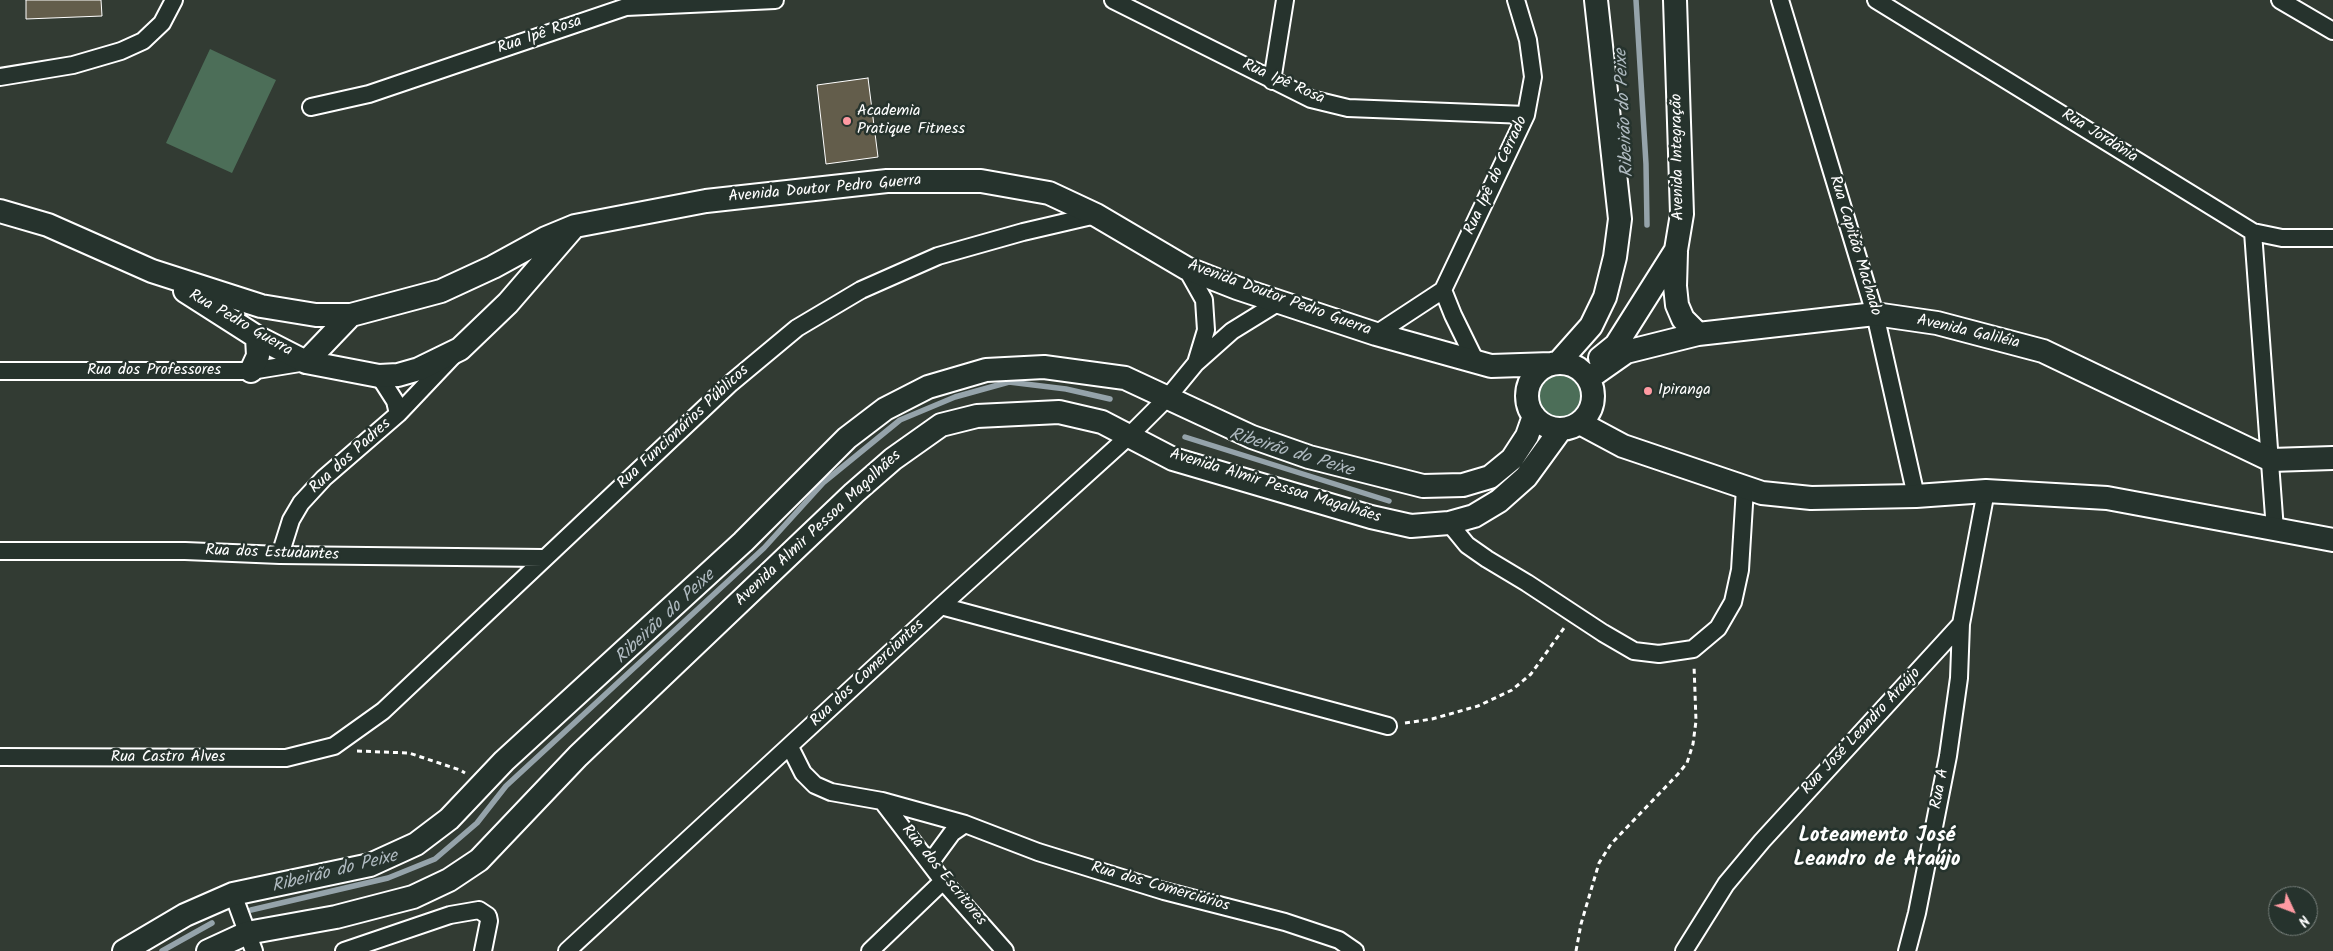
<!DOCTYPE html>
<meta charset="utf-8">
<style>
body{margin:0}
#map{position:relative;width:2333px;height:951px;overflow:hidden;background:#323b33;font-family:Kalam,sans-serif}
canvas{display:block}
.north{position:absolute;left:2268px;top:886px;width:50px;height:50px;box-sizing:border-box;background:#26332d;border:1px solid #7d8581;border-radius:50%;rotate:133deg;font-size:14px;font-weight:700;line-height:20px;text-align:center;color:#fff}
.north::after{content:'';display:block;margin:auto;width:18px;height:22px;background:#ff9aa2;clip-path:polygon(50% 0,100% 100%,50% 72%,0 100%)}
</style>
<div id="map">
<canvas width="2333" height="951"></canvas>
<div class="north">N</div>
</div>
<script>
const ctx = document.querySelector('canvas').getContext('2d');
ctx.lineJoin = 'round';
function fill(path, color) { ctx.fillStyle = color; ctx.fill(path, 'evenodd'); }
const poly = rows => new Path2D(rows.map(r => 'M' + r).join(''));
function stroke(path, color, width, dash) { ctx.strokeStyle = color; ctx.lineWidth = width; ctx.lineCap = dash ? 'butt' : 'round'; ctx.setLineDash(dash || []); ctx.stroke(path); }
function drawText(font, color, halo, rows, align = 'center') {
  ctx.font = font + ' Kalam,sans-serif'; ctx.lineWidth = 5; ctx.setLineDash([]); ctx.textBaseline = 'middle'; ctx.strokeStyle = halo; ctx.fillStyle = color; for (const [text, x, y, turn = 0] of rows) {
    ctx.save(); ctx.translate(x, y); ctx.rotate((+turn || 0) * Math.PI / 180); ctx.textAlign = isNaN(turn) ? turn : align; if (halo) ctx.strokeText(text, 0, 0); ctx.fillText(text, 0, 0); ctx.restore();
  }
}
fill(poly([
 [210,49,276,80,232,173,166,143],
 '1537 396a26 26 0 1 1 52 0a26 26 0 1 1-52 0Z'
]), '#4c6e58');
stroke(poly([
 [1636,0,1646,164,1647,225],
 [1185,437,1389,501],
 [251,910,388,878,435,859,477,823,506,786,764,548,824,482,900,420,955,397,1009,382,1066,389,1110,399],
 [162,951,212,923]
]), '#95a3aa', 5.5);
const building = poly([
 [26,0,101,0,102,16,26,19,26,0],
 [868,78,878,157,826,164,817,85,868,78]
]);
fill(building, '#635d4b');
stroke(building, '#fff', 1);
const street = poly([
 [1113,0,1311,99,1348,108,1526,115],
 [1780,0,1875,314,1916,496],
 [1876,0,2253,232,2282,238,2333,238],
 [2280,0,2333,31],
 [0,77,73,65,121,51,143,41,162,23,174,0],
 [1272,81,1285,0],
 [311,107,369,94,626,7,775,0],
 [2253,232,2275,530],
 [1186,268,1204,300,1206,330,1196,363],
 [1443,290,1453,315,1476,362],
 [1376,334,1443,290,1526,115,1533,77,1528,40,1516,0],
 [0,371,251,371,306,362],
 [379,376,395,401,398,414],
 [1449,523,1467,545,1487,559,1527,583,1603,633,1634,651,1659,654,1693,649,1718,628,1733,602,1740,570,1745,488],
 [0,551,185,551,280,555,543,558],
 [280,555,291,520,301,503,324,478,398,414,453,356],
 [941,606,1388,726],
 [790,747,803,773,815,785,831,792,882,801,965,824,1038,852,1164,891,1285,922,1339,940,1355,951],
 [0,757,286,758,334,746,383,711,731,383,797,328,861,290,938,256,1023,232,1096,215],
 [882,801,943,881,1005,951],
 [930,863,952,833,965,824],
 [233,894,254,951],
 [344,951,450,915,479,910,488,916,489,921,483,951],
 [567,951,941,606,1129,436,1168,397,1196,363,1232,331,1279,302],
 [870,951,943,881],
 [1684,951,1726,884,1762,841,1961,624,1986,491],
 [1907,951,1917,913,1948,756,1959,678,1961,624]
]);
const secondary = poly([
 [0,211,48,225,152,271,261,306,316,315,351,315,441,291,493,267,546,238,575,226,706,201,887,181,981,181,1049,193,1096,215,1186,268,1237,288,1376,334,1491,366,1551,364],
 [1676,252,1675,286,1677,305,1683,319,1698,334],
 [185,291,257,337,306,362,379,376,398,375,419,369,460,349,508,303,572,229],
 [1600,358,1616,345,1676,250,1682,214,1675,0],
 [306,362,351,315],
 [1559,362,1591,326,1605,297,1615,257,1620,219,1596,0],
 '1527 396a33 33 0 1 1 66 0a33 33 0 1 1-66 0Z',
 [251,371,258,356,257,337],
 [1589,378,1626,352,1698,334,1875,314,1937,323,2043,351,2271,460,2333,458],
 [1580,423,1623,446,1762,493,1811,498,1916,496,1986,491,2107,498,2333,540],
 [124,951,185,915,233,894,370,865,416,844,449,819,504,761,743,542,847,438,885,409,928,387,986,370,1044,367,1125,378,1252,437,1309,457,1423,486,1463,485,1490,477,1512,459,1527,436,1534,416],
 [208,951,247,933,336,917,413,897,449,880,479,860,578,756,854,493,893,459,941,425,977,416,1059,412,1102,422,1173,459,1371,517,1411,526,1449,523,1474,516,1499,501,1526,477,1561,429]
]);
stroke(street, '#fff', 20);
stroke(secondary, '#fff', 26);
stroke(poly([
 [1405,723,1432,719,1478,706,1512,690,1531,674,1564,628],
 [357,751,409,753,460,770,465,773],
 [1576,951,1581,924,1599,863,1611,844,1678,774,1687,763,1693,744,1696,721,1694,665]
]), '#fff', 3, [5, 4]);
stroke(street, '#26332d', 16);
stroke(secondary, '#26332d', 22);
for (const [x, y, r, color] of [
 [847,121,5,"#ff9aa2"],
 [1648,391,5,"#ff9aa2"]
]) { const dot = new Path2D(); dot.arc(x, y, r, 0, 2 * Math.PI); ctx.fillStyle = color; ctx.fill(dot); stroke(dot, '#26332d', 2); }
drawText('16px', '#fff', '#26332d', [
 ["Rua Ipê Rosa",540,36,-19],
 ["Rua Ipê Rosa",1283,83,24],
 ["Rua Jordânia",2099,137,32],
 ["Avenida Integração",1679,157,-91],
 ["Rua Ipê do Cerrado",1497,176,-65],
 ["Avenida Doutor Pedro Guerra",825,190,-5],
 ["Rua Capitão Machado",1854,246,73],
 ["Avenida Doutor Pedro Guerra",1279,299,20],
 ["Rua Pedro Guerra",240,324,30],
 ["Avenida Galiléia",1968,333,13],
 ["Rua dos Professores",154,371],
 ["Rua Funcionários Públicos",684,428,-43],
 ["Rua dos Padres",351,457,-42],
 ["Avenida Almir Pessoa Magalhães",1275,487,17],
 ["Avenida Almir Pessoa Magalhães",819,529,-43],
 ["Rua dos Estudantes",272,554,2],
 ["Rua dos Comerciantes",868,674,-43],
 ["Rua José Leandro Araújo",1862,732,-47],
 ["Rua Castro Alves",168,758],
 ["Rua A",1941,789,-79],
 ["Rua dos Escritores",943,876,51],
 ["Rua dos Comerciários",1160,888,16]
]);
drawText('16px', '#fff', '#26332d', [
 ["Academia",857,112],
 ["Pratique Fitness",857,130],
 ["Ipiranga",1658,391]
], 'left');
drawText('italic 18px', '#afbac0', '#26332d', [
 ["Ribeirão do Peixe",1626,113,-93],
 ["Ribeirão do Peixe",1291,454,17],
 ["Ribeirão do Peixe",666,618,-43],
 ["Ribeirão do Peixe",335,873,-14]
]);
drawText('bold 21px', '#fff', '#26332d', [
 ["Loteamento José",1877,837],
 ["Leandro de Araújo",1877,861]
]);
</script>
